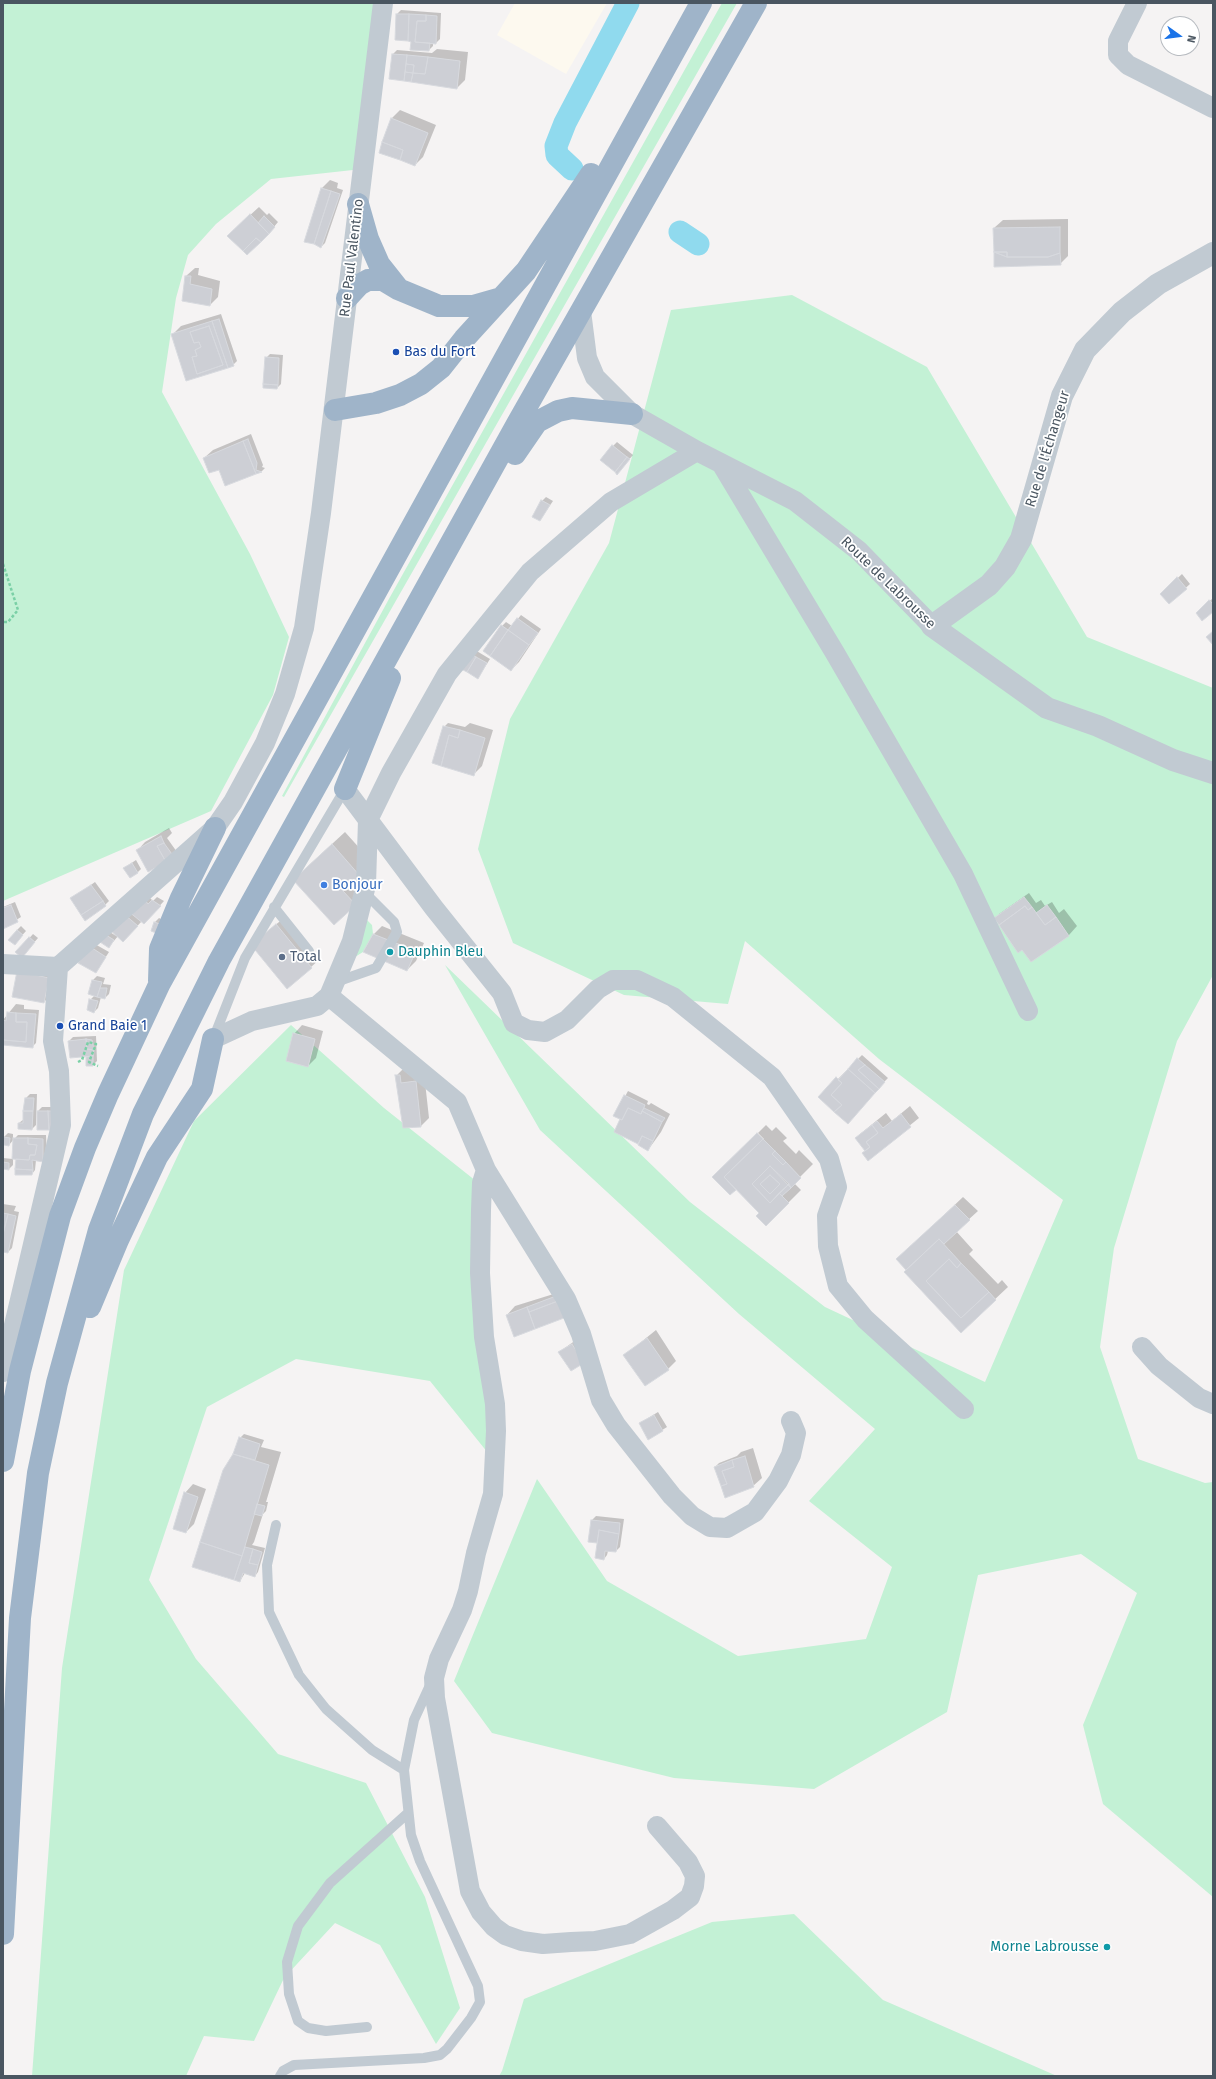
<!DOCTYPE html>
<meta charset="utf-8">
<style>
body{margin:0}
#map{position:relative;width:1216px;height:2079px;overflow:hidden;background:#f5f3f3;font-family:"Fira Sans",sans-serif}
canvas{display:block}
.frame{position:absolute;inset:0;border:4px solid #4a5661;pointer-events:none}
.north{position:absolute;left:1160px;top:16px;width:40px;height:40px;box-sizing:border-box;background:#fff;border:1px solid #b7bbc0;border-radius:50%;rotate:104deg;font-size:11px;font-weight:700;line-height:16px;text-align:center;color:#4a5661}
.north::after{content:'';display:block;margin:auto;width:14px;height:18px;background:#1a73e8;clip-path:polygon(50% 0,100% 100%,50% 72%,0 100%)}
</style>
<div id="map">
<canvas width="1216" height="2079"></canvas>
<div class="frame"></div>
<div class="north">N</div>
</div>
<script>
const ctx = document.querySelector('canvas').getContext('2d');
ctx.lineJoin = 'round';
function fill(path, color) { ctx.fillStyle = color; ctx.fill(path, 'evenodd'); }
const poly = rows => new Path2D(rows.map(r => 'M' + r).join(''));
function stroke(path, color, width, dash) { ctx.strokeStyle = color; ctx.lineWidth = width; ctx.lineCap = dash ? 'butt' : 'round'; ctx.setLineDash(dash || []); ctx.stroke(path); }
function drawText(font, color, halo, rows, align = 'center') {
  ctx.font = font + ' "Fira Sans",sans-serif'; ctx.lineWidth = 3.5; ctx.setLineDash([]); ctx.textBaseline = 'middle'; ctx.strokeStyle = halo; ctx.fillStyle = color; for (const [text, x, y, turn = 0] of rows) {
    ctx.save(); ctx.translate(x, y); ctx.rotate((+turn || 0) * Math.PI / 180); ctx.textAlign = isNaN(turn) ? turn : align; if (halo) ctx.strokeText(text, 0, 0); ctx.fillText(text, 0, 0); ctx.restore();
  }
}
fill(poly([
 [515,3,607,3,566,74,497,35]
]), '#fdf9ef');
fill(poly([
 [3,3,383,3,362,169,271,179,216,224,188,255,176,298,162,392,250,554,289,637,273,695,211,811,3,901],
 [722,3,737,3,329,718,284,797,282,796,390,597],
 [792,295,927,367,1087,637,1213,688,1213,975,1177,1041,1114,1248,1100,1347,1138,1459,1205,1483,1213,1482,1213,1897,1103,1804,1083,1725,1137,1593,1081,1554,978,1575,947,1712,814,1789,674,1778,492,1733,454,1681,537,1479,607,1581,738,1656,866,1639,892,1567,809,1501,875,1429,739,1314,540,1130,445,965,690,1202,825,1307,985,1382,1063,1200,879,1059,745,941,728,1004,624,995,513,943,478,849,510,719,609,543,671,310],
 [367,920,372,925,373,934,363,952,355,957],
 [291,1025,384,1108,476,1181,488,1453,430,1381,296,1359,207,1407,149,1580,196,1659,278,1754,366,1783,425,1897,460,2008,436,2044,380,1945,335,1923,284,1978,254,2041,204,2036,186,2076,32,2076,62,1668,124,1270,194,1121],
 [794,1914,883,2000,1057,2076,499,2076,502,2071,524,1999,712,1922]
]), '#c3f1d5');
fill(poly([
 [401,10,441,13,440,39,436,43,433,42,433,46,429,50,412,41,397,14],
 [437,49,468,52,465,80,457,88,390,78,393,54,397,50,432,53],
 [400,110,436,125,423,157,415,165,380,152,392,118],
 [330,180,338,183,337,188,343,190,325,243,321,247,322,188],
 [259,207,267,215,269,213,278,222,268,234,236,228],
 [1068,219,1068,256,1060,264,994,228,1003,220],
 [195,268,199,268,198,275,220,281,218,297,210,305,183,300,186,276],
 [221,314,237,361,233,365,172,335,181,326],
 [270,354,283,355,281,384,277,388,266,358],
 [251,434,263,465,262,467,265,468,262,471,226,484,220,469,204,458,213,450],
 [617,442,633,455,621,469,613,446],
 [546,497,553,501,540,520,542,501],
 [1182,574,1190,584,1169,603,1161,594],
 [1213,598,1213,610,1197,613],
 [521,615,541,629,519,662,511,670,502,626,506,622,512,626],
 [475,650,490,659,478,678,462,668],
 [448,723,465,727,470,723,493,730,482,766,473,775,444,727],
 [169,828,172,833,167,838,177,852,173,856,137,851,145,842],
 [345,832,372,862,368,892,355,905,307,867],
 [136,860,141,869,137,873,124,868],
 [95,882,109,901,105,905,71,899],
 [1029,893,1036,903,1041,900,1045,906,1052,902,1059,913,1064,909,1077,926,1069,935,1031,961,999,914],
 [149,897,153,901,157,897,164,901,144,923,142,921,123,941,118,936,109,947,102,942,110,932,116,936,109,928],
 [15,902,21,917,3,928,3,907],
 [285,917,320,959,311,967,261,937],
 [159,918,163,920,152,930,155,922],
 [21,926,26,931,18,940,17,930],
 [382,926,424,943,416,961,407,970,365,952,374,934],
 [33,934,38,938,25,953,17,952],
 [93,943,109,952,96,972,80,962],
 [57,970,52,994,44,1002,18,972],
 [97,976,105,978,103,984,111,985,109,994,105,998,101,997,98,1008,94,1012,90,1000,95,995,93,980],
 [16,1004,24,1005,24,1009,39,1010,36,1043,32,1047,3,1044,3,1020],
 [302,1025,323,1031,316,1058,308,1066,294,1034],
 [96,1036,97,1061,93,1065,87,1065,87,1056,69,1041,73,1037],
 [862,1055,888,1078,883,1083,820,1097],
 [405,1067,424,1073,429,1118,421,1126,404,1127,396,1076],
 [628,1091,648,1101,647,1104,649,1105,651,1103,670,1114,661,1132,648,1150,640,1143,615,1131,621,1118,615,1115],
 [30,1094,37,1094,36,1125,32,1129,19,1123,24,1119,26,1098],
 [910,1106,919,1118,868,1159,860,1134,886,1113,892,1121],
 [42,1107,57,1107,53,1130,38,1111],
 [766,1125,772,1131,776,1127,787,1138,783,1141,796,1154,799,1150,813,1164,794,1183,801,1190,766,1225,761,1213,736,1188,730,1194,714,1177,763,1140,764,1139,758,1133],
 [8,1133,13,1134,13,1140,18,1135,46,1135,47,1157,43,1161,36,1160,35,1170,32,1174,17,1158,14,1139,9,1145,5,1144,4,1137],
 [3,1158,13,1159,13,1165,9,1169,3,1168],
 [963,1197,978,1211,956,1231,973,1250,969,1254,998,1284,1002,1280,1008,1287,961,1331,910,1265,906,1251],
 [3,1204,16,1206,14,1211,19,1212,12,1248,8,1252,3,1251],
 [560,1292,564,1317,515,1336,507,1315,515,1306],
 [656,1330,676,1361,668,1369,625,1355],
 [576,1340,588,1358,559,1352],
 [658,1412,667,1427,648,1439,640,1423],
 [244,1434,264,1440,261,1447,281,1452,266,1502,268,1502,266,1511,263,1514,254,1542,252,1545,265,1548,258,1572,255,1576,245,1573,240,1581,234,1455,240,1438],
 [753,1448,762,1478,753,1486,715,1467,719,1463,737,1456,741,1452],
 [193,1484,206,1489,194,1524,186,1532,185,1493],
 [596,1516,624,1519,620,1547,616,1551,608,1551,607,1555,604,1559,598,1542,589,1541,592,1520]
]), '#0003');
stroke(poly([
 [572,169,557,155,556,146,565,123,628,3],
 [680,232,698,244]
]), '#90daee', 23);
const building = poly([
 [396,14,409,14,408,41,395,40,396,14],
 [409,14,426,15,426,21,417,21,415,42,430,43,429,51,410,50,411,42,408,41,409,14],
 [426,15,437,16,436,44,415,42,417,21,426,21,426,15],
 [392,54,407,55,404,81,389,79,392,54],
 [407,55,428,57,425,74,413,73,414,65,406,64,407,55],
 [428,57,460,61,457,89,411,82,413,73,425,74,428,57],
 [406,64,414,65,413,73,405,72,406,64],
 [405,72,413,73,411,82,404,81,405,72],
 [391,118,428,133,415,166,400,160,403,150,382,142,391,118],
 [382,142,403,150,400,160,379,153,382,142],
 [321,188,331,191,314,244,304,242,321,188],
 [331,191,340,194,321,248,314,244,331,191],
 [250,214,269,234,261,242,256,238,243,251,227,236,250,214],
 [264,216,275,227,269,234,258,223,264,216],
 [1060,227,1060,253,1048,257,1007,257,1007,252,994,252,993,228,1060,227],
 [256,238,261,242,247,255,243,251,256,238],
 [994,252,1007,252,1007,257,994,252],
 [994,252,1007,257,1048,257,1060,253,1061,265,994,267,994,252],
 [185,276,191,276,190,284,212,289,210,306,182,301,185,276],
 [219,319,234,366,228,368,212,321,219,319],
 [212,321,228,368,186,381,171,334,212,321],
 [209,326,223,365,197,374,192,357,197,356,195,350,201,347,199,342,194,343,190,332,209,326],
 [209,326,223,365,197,374,192,357,197,356,195,350,201,347,199,342,194,343,190,332,209,326],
 [265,357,279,358,278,385,263,384,265,357],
 [263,384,278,385,277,389,263,388,263,384],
 [248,439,257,463,256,470,262,472,256,474,243,441,248,439],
 [243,441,256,474,225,486,219,470,209,473,203,458,243,441],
 [612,445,627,457,615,472,600,460,612,445],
 [627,457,630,459,617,475,615,472,627,457],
 [541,500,550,505,540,521,532,517,541,500],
 [1177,577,1187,589,1169,604,1160,594,1177,577],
 [1209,600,1213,604,1213,612,1202,621,1196,613,1209,600],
 [517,618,538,633,529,645,508,630,517,618],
 [501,625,508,630,490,656,483,651,501,625],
 [508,630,529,645,511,671,490,656,508,630],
 [1213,631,1213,645,1206,637,1213,631],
 [470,653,476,657,467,672,461,669,470,653],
 [476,657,487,663,478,679,467,672,476,657],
 [443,726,460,730,458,738,449,735,441,766,432,763,443,726],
 [460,730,485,738,474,776,441,766,449,735,458,738,460,730],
 [161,836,164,843,157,846,166,862,148,872,136,850,161,836],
 [164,843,174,857,166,862,157,846,164,843],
 [332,844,360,876,343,891,356,905,334,925,293,880,332,844],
 [132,863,138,873,130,878,123,868,132,863],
 [91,885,103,901,81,915,70,898,91,885],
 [1024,897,1032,907,1028,910,1025,906,999,925,994,918,1024,897],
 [145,900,148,904,152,900,161,906,144,924,128,911,145,900],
 [103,901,106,906,85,921,81,915,103,901],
 [11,905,18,922,3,929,3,908,11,905],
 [1047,905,1056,917,1045,925,1036,913,1047,905],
 [1025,906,1028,910,1032,907,1045,925,1056,917,1069,936,1031,962,1022,950,1018,953,999,925,1025,906],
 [124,914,138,926,123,942,108,928,124,914],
 [154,922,160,924,156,933,151,931,154,922],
 [276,924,312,968,287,989,251,945,276,924],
 [17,930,23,935,15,945,8,940,17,930],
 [373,934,416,951,407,971,363,952,373,934],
 [106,935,114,940,109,948,100,942,106,935],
 [29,937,35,942,22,958,15,952,29,937],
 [89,946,106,957,96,973,78,963,89,946],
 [17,971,49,978,44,1003,12,997,17,971],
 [92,980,102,982,97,997,88,994,92,980],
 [100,988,107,988,105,999,97,997,100,988],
 [89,999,98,1001,94,1013,87,1010,89,999],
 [7,1012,16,1013,16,1022,27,1022,26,1042,3,1040,3,1020,6,1021,7,1012],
 [16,1013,36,1014,33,1048,3,1045,3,1040,26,1042,27,1022,16,1022,16,1013],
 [293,1033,315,1039,308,1067,286,1061,293,1033],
 [86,1039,92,1040,94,1050,87,1049,86,1039],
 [86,1039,87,1049,94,1050,93,1056,70,1058,68,1041,86,1039],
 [93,1056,93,1066,86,1066,86,1057,93,1056],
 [857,1058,865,1065,858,1070,879,1089,875,1093,848,1069,857,1058],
 [865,1065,885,1082,879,1089,858,1070,865,1065],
 [848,1069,875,1093,848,1124,834,1112,842,1105,831,1095,842,1083,838,1080,848,1069],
 [395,1075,400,1075,401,1083,416,1081,421,1127,403,1128,395,1075],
 [836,1077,842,1083,831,1095,842,1105,834,1112,818,1097,836,1077],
 [624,1095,645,1105,641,1114,628,1108,622,1120,613,1116,624,1095],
 [25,1098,34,1098,33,1111,23,1111,25,1098],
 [628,1108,641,1114,642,1111,662,1122,653,1141,642,1136,638,1144,614,1132,620,1119,622,1120,628,1108],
 [644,1108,665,1118,662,1122,642,1111,644,1108],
 [23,1111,33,1111,32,1130,18,1129,18,1123,23,1123,23,1111],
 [37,1111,48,1111,49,1130,37,1130,37,1111],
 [48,1111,54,1111,53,1131,49,1130,48,1111],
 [901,1114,911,1127,868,1161,862,1153,870,1147,866,1142,878,1133,872,1125,877,1121,883,1128,901,1114],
 [872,1125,878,1133,866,1142,870,1147,865,1151,855,1138,872,1125],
 [757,1133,763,1139,724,1177,736,1190,730,1195,712,1177,757,1133],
 [642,1136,653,1141,648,1151,638,1145,642,1136],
 [3,1137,10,1138,9,1146,4,1145,3,1137],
 [13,1138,28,1138,28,1144,37,1145,35,1155,30,1155,29,1160,12,1159,13,1138],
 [28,1138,43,1139,43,1162,32,1160,33,1170,15,1169,16,1159,29,1160,30,1155,35,1155,37,1145,28,1144,28,1138],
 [763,1139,775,1151,772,1154,783,1165,786,1162,801,1178,791,1188,770,1166,752,1184,770,1203,779,1193,789,1203,766,1226,756,1216,759,1213,724,1177,763,1139],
 [775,1151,786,1162,783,1165,772,1154,775,1151],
 [3,1162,9,1163,9,1170,3,1169,3,1162],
 [770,1166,789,1184,770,1203,752,1184,770,1166],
 [770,1175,780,1184,770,1194,760,1184,770,1175],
 [15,1169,33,1170,32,1175,15,1175,15,1169],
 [770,1175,780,1184,770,1194,760,1184,770,1175],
 [789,1184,791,1188,782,1196,779,1193,789,1184],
 [955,1205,970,1220,944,1244,939,1239,906,1270,896,1259,955,1205],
 [3,1213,8,1214,3,1234,3,1213],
 [8,1214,16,1216,8,1253,3,1252,3,1234,8,1214],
 [939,1239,961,1263,957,1268,949,1259,926,1281,961,1318,989,1292,996,1300,961,1333,904,1272,939,1239],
 [949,1259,957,1268,961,1263,989,1292,961,1318,926,1281,949,1259],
 [556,1296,558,1301,529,1312,527,1307,556,1296],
 [558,1301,564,1318,535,1329,529,1312,558,1301],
 [527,1307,535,1329,514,1337,506,1315,527,1307],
 [647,1338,669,1370,645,1386,623,1355,647,1338],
 [572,1344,584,1363,571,1371,558,1352,572,1344],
 [654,1415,663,1431,648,1440,639,1423,654,1415],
 [239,1437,260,1444,255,1460,233,1454,239,1437],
 [233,1454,269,1465,242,1556,200,1542,223,1470,233,1454],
 [745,1456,754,1487,725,1498,721,1486,727,1484,722,1471,734,1467,732,1460,745,1456],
 [732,1460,734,1467,722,1471,727,1484,721,1486,714,1467,732,1460],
 [184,1492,198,1497,186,1533,173,1529,184,1492],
 [257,1504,265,1506,262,1516,254,1514,257,1504],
 [591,1520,620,1523,619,1534,599,1530,597,1543,588,1542,591,1520],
 [599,1530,619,1534,616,1552,605,1551,604,1560,595,1558,599,1530],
 [200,1542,242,1556,234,1580,192,1567,200,1542],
 [245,1547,253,1549,249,1563,258,1565,255,1577,243,1573,240,1582,234,1580,245,1547],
 [253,1549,262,1552,258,1565,249,1563,253,1549]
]);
fill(building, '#cdcfd5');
stroke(building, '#d7d9de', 1);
stroke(poly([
 [3,564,18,610,8,622,3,622],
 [78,1062,82,1060,88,1042,96,1044,89,1062,98,1066]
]), '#7ad0a6', 2.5, [3, 2]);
stroke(poly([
 [274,907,309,951],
 [336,982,376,968,397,932,394,922,364,892],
 [214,1037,245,958,345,789],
 [276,1525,267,1565,269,1612,299,1675,326,1709,372,1750,404,1770,414,1720,431,1683],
 [367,2027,326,2031,308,2028,298,2021,289,1994,287,1962,298,1926,330,1883,408,1813],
 [280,2076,283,2071,294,2065,424,2058,440,2055,447,2049,471,2018,480,2002,478,1986,420,1861,411,1835,404,1770]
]), '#c1cad2', 10);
stroke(poly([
 [1137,3,1118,41,1118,55,1128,65,1213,108],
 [581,311,587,358,595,377,632,414,697,451,795,501,859,551,932,626],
 [721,463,835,653,963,874,1028,1011],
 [345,789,434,908,502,993,514,1023,528,1030,545,1032,567,1020,598,989,613,980,637,980,673,997,772,1077,829,1159,837,1187,827,1216,828,1246,838,1286,865,1319,964,1409],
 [3,964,58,967],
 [329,996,457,1102,486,1170,482,1183,481,1210,480,1273,484,1337,495,1404,496,1431,493,1494,476,1553,468,1591,462,1610,439,1659,434,1678,435,1698,470,1891,481,1912,494,1927,505,1935,522,1941,543,1944,571,1942,595,1941,630,1934,673,1910,690,1897,694,1886,695,1876,688,1862,657,1826],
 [213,1039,252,1021,317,1006,329,996,352,941,366,885,368,820,391,773,447,674,530,572,611,502,697,451],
 [486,1170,566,1299,581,1334,601,1400,616,1425,672,1496,692,1516,710,1527,727,1528,755,1512,778,1481,791,1455,796,1433,791,1421],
 [1142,1347,1159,1366,1199,1398,1213,1404],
 [3,1372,61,1125,59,1071,53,1041,58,967,215,828,233,802,265,743,285,694,304,628,321,513,383,3]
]), '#c1cad2', 20);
stroke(poly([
 [1213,253,1158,284,1122,312,1085,350,1062,396,1021,539,1005,567,989,585,932,626,1047,708,1098,726,1173,760,1213,773]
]), '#c1cad2', 22);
stroke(poly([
 [358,204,368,239,379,264,398,288],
 [347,298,359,285,368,280,383,280,398,289,439,306,473,306,501,298],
 [335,410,376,403,400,395,421,384,441,368,464,339,526,271,591,174],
 [515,454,537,422,558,411,572,408,632,414],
 [345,789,390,678],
 [159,981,160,949,181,898,215,828],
 [90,1307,118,1240,157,1157,202,1089,213,1039],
 [3,1461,20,1371,60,1216,85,1148,108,1094,159,985,701,3],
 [3,1934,20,1618,38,1473,57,1383,99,1230,143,1114,219,961,518,422,756,3]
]), '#9fb4c9', 22);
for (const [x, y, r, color] of [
 [396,352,4,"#1a4fb4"],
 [324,885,4,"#3f7fe0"],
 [390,952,4,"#0f9aa8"],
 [282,957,4,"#5c6f8a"],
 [60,1026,4,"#1a4fb4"],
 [1107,1947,4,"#0f9aa8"]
]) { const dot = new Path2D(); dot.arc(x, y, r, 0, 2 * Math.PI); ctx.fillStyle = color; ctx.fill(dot); stroke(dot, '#fff', 1.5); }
drawText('14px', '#4a5661', '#fff', [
 ["Rue Paul Valentino",352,258,-83],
 ["Rue de l'Échangeur",1048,449,-73],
 ["Route de Labrousse",888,583,44]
]);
drawText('14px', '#164399', '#fff', [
 ["Bas du Fort",404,352],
 ["Grand Baie 1",68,1026]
], 'left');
drawText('14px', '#366cbe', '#fff', [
 ["Bonjour",332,885]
], 'left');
drawText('14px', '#0d838f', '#fff', [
 ["Dauphin Bleu",398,952],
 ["Morne Labrousse",1099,1947,"right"]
], 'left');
drawText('14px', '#4e5e75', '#fff', [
 ["Total",290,957]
], 'left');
</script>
